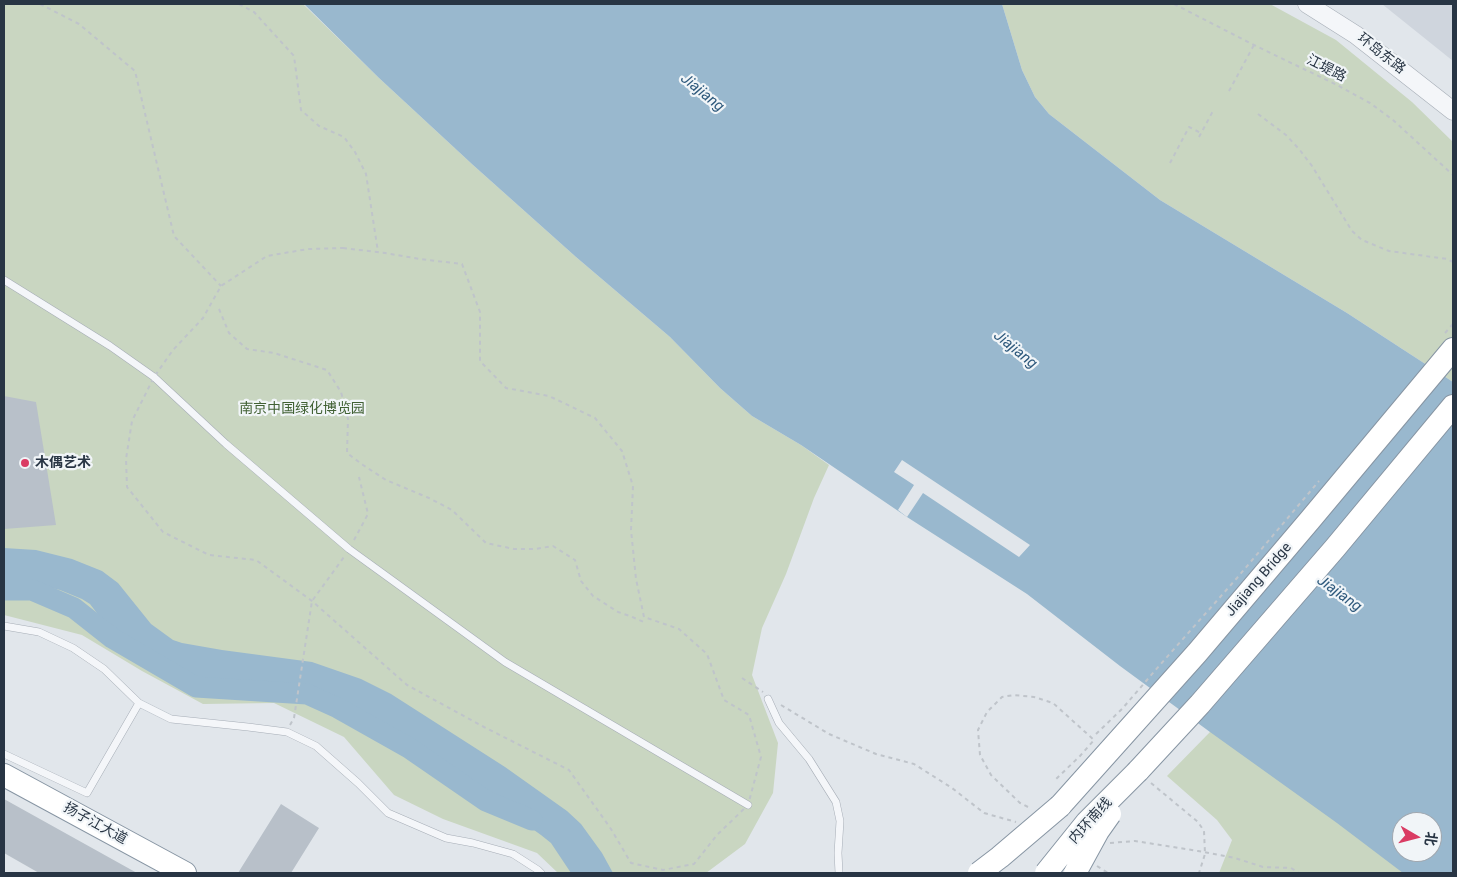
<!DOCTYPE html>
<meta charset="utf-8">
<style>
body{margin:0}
#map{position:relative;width:1457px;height:877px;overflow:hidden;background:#e1e6eb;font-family:Roboto,"Noto Sans SC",sans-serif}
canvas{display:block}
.frame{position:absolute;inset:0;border:5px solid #283544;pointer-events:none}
.north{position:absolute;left:1392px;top:812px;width:50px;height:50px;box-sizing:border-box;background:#f1f5f8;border:1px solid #a1a8b0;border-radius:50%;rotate:98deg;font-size:14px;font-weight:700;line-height:20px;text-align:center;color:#283544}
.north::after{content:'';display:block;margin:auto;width:18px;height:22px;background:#da3c64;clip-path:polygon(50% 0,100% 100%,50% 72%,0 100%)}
</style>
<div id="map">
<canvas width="1457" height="877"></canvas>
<div class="frame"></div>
<div class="north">北</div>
</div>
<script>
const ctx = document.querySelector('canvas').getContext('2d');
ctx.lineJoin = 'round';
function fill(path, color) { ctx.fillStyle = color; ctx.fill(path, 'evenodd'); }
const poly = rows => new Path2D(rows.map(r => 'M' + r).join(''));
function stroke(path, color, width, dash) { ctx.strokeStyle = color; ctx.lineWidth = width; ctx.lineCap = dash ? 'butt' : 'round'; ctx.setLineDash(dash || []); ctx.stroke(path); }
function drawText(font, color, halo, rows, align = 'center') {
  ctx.font = font + ' Roboto,"Noto Sans SC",sans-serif'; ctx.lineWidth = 4.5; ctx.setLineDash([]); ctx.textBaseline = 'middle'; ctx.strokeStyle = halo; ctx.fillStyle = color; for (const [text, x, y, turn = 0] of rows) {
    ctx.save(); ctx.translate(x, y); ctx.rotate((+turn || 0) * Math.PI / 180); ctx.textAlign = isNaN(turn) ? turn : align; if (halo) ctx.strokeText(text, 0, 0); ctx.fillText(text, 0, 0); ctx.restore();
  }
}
fill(poly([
 [1382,4,1453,4,1453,61]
]), '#cfd5dd');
fill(poly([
 [4,4,303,4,379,78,473,165,576,257,670,337,720,388,752,416,801,445,829,465,814,498,786,574,762,628,752,675,778,743,773,793,745,844,706,873,558,873,537,853,443,819,394,795,344,737,274,703,203,704,142,671,82,635,4,615],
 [1002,4,1270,4,1336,40,1412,102,1453,142,1453,382,1347,313,1160,200,1049,114,1035,97,1022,70],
 [1228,718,1402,852,1432,852,1453,873,1219,873,1232,840,1217,820,1167,776,1210,732]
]), '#c9d6c1');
fill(poly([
 [304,4,1002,4,1022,70,1035,97,1049,114,1160,200,1347,313,1453,382,1453,873,1403,873,1337,823,1210,732,1120,666,1027,594,907,517,801,445,752,416,720,388,670,337,576,257,473,165,379,78],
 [1402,822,1432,822,1432,852,1402,852],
 [4,548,36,550,72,559,102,571,118,583,151,624,173,640,182,643,222,650,312,662,361,679,391,694,505,767,567,811,581,824,602,853,613,873,571,873,551,843,541,835,482,793,372,721,345,709,303,694,173,675,154,668,122,646,90,604,82,599,60,590,31,583,4,581]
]), '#99b8ce');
fill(poly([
 [902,460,1030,545,1019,557,923,493,907,517,898,510,914,485,894,472]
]), '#e1e6eb');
stroke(poly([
 [4,590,32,590,74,608,112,638,196,687,307,694,338,708,409,748,486,801,532,820]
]), '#99b8ce', 21);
fill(poly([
 [4,396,36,402,56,525,4,529],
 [4,799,137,873,39,873,4,853],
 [281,804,319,828,291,873,238,873]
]), '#b8c0c9');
const service = poly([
 [4,280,110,346,154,377,226,444,349,549,505,662,748,805],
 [4,626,39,632,73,648,104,669,139,703,171,719,248,727,287,732,316,746,358,783,388,813,446,838,473,843,513,854,538,870,541,873],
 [768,699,779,723,809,759,836,802,840,821,838,853,839,873],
 [4,754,87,793,139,703]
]);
const tertiary = poly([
 [1307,4,1356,35,1453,111]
]);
const trunk = poly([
 [1138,771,1200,704,1335,548,1453,406],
 [4,775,185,873],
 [1060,806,1197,653,1310,520,1453,349]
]);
stroke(service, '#a6adb6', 8);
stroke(tertiary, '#a6adb6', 19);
stroke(trunk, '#8795a3', 24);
stroke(poly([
 [40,4,79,24,135,71,174,236,221,286],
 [239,4,254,12,294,56,301,110,319,126,344,137,355,152,366,174,378,252],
 [1174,4,1254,45,1337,85,1370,103,1393,120,1453,175],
 [1229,91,1254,45],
 [1258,114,1286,135,1299,149,1312,166,1352,231,1362,240,1389,251,1447,259,1453,262],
 [1199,137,1213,111],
 [1170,163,1189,127,1201,133],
 [343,248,385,253,420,259,462,264,480,312,480,361,506,388,549,396,595,418,622,451,633,486,631,530,636,579,644,617,679,629,707,654,724,700,749,715,761,757,748,805,717,835,694,864,663,870,631,863,611,829,569,770,484,727,407,685,312,601,256,560,209,555,163,532,127,487,126,459,132,421,154,377,173,350,203,318,221,286,267,256,308,249,343,248],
 [219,309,229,333,247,349,274,353,327,370,341,392,348,419,347,453,363,465,386,480,429,498,452,510,486,543,514,549,535,549,553,546,575,560,581,581,593,596,618,612,630,616,646,623],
 [1445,333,1453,324],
 [354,540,368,514,359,477],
 [742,678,763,692],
 [781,705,829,734,876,754,914,764,952,788,984,813,1016,822],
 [290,725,294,718,312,601,344,557],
 [1096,734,1122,709,1159,666,1237,578,1319,481],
 [1151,783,1198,822,1204,831,1205,854,1199,873],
 [1028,807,1020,803,991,775,980,755,978,730,987,712,1002,697,1014,695,1034,697,1053,703,1094,740,1080,756,1056,779],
 [1110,843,1135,841,1198,851,1235,858,1263,867,1291,868,1299,873],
 [1097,866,1108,873]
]), '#bfc4ca', 2, [4, 4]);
stroke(service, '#f4f6f9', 7);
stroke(tertiary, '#f4f6f9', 18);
stroke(trunk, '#fff', 22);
const trunkBridge = poly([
 [979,873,1000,857,1060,806],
 [1046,873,1087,822,1138,771],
 [1075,873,1098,831,1110,814]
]);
stroke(trunkBridge, '#8795a3', 24, []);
stroke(trunkBridge, '#fff', 22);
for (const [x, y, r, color] of [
 [25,463,5,"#da3c64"]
]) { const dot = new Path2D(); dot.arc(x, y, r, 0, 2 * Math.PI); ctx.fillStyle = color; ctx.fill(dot); stroke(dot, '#f1f5f8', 2); }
drawText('14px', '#283544', '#f1f5f8', [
 ["环岛东路",1381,54,38],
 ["江堤路",1326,69,27],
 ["Jiajiang Bridge",1259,580,-49],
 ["内环南线",1091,821,-48],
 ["扬子江大道",95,824,29]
]);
drawText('14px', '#416134', '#f1f5f8', [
 ["南京中国绿化博览园",302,409]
]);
drawText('bold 14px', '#283544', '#f1f5f8', [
 ["木偶艺术",35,463]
], 'left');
drawText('italic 15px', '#2e597c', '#f1f5f8', [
 ["Jiajiang",702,93,39],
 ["Jiajiang",1015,350,39],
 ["Jiajiang",1339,594,36]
]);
</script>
